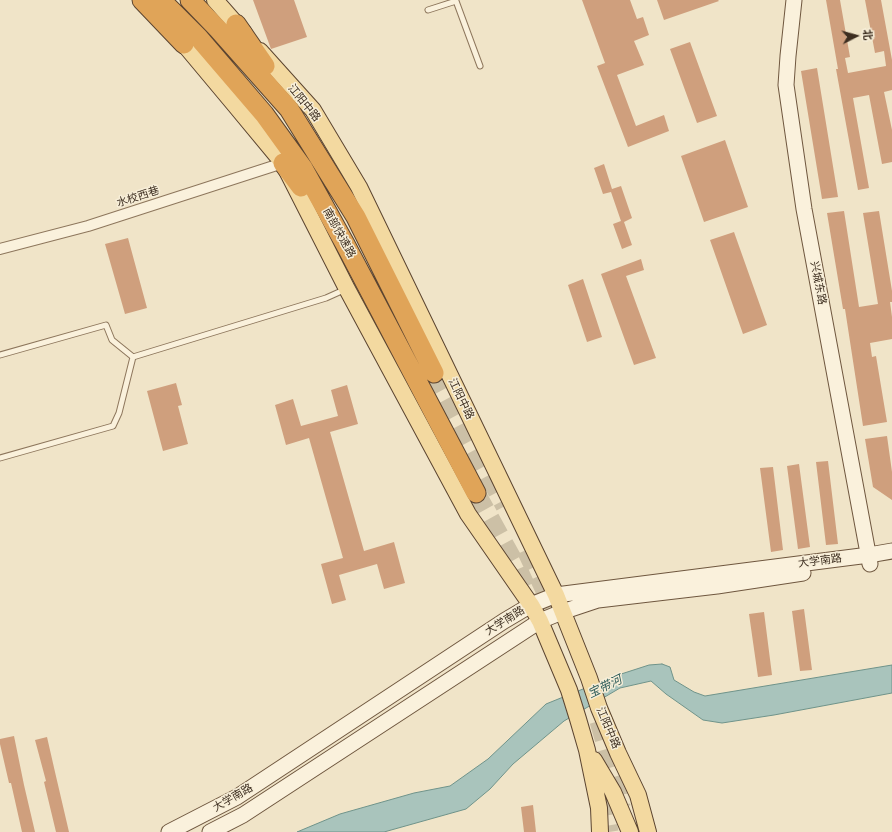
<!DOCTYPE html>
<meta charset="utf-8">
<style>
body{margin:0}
#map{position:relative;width:892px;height:832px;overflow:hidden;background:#f0e4c8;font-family:"IBM Plex Serif","Noto Sans SC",serif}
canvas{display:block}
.north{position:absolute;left:836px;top:16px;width:40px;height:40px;-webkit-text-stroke:3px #f7eed8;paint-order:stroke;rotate:84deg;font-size:11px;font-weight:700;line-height:16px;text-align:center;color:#3d2e20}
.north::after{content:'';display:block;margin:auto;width:14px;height:18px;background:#3d2e20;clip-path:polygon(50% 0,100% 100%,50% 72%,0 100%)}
</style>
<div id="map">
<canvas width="892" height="832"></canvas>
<div class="north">北</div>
</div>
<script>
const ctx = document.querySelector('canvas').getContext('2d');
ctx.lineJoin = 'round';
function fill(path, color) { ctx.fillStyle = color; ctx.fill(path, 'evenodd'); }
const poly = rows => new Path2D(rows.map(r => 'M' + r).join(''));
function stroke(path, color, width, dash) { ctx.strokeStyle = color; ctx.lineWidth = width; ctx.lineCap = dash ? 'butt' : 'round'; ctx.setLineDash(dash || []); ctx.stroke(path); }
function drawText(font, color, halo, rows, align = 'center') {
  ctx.font = font + ' "IBM Plex Serif","Noto Sans SC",serif'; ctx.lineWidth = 3; ctx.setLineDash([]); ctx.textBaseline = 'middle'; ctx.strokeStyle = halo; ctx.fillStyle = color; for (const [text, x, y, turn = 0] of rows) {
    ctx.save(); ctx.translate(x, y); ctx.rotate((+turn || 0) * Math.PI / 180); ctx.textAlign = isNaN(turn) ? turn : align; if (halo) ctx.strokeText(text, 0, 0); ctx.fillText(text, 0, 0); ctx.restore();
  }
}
const water = poly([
 [662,664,670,667,674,680,694,692,705,696,892,665,892,693,774,715,722,723,703,720,666,694,651,681,620,688,564,721,513,764,490,789,466,809,384,832,297,832,340,814,414,793,450,786,488,759,546,704,615,676,649,665,662,664]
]);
fill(water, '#a9c4bc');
stroke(water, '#6f938a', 1);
fill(poly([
 [253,0,294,0,307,37,271,49],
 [582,0,630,0,637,19,643,17,649,35,634,41,644,65,617,75,636,126,664,115,669,131,628,147,597,66,605,63],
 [657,0,718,0,719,1,664,20],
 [826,0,840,0,850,57,845,58,848,73,886,66,884,51,875,53,865,0,881,0,892,60,892,90,884,92,892,130,892,162,882,164,869,95,853,98,869,188,858,190,836,69,838,69],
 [690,42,717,116,697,123,670,49],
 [817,68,838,197,822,199,801,71],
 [725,140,748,207,704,222,681,156],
 [604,164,612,189,621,186,632,218,624,222,632,245,622,249,613,224,621,221,611,192,603,194,594,168],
 [844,211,859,307,878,304,863,213,879,211,892,291,892,302,890,302,892,317,892,339,870,343,872,357,876,356,887,422,863,426,845,309,843,309,827,213],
 [734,232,767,325,743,334,710,240],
 [128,238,147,308,125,314,105,244],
 [641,259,644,270,626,276,656,358,634,365,601,274],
 [583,279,602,337,587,342,568,285],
 [176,383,182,405,178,406,188,444,163,451,147,391],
 [347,385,358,424,330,432,364,551,394,542,405,583,384,589,377,564,339,575,346,600,332,604,321,564,343,558,309,438,286,445,275,405,293,399,301,426,338,416,331,390],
 [887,436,892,472,892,500,873,487,865,439],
 [828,461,838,544,826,545,816,462],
 [799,464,810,547,798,549,787,466],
 [773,467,783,550,771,552,760,468],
 [804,609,812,670,800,671,792,611],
 [764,612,772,675,758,677,749,614],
 [14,736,24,785,35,832,22,832,11,783,9,783,0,744,0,739],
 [47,737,55,772,69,832,56,832,44,782,46,781,35,740],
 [533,805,536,832,524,832,521,807]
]), '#cf9f7d');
stroke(poly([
 [434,373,505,506],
 [476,493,518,569,532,600],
 [526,550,556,614],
 [599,721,616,780,621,807],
 [603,797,609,832]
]), '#ccc0a6', 19, [19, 10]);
const lane = poly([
 [428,10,456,1,480,66],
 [0,355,106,325,112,340,133,357],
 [133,357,326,298,346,289],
 [0,458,113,426,119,413,133,357]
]);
const street = poly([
 [0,249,88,226,283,163]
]);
const secondary = poly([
 [794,0,788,56,786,85,804,209,870,564],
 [169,832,237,797,504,621,531,605,556,595,869,555,892,551],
 [210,832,243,815,540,621,562,612,598,600,717,586,803,573]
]);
const primary = poly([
 [215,0,244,33],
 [175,35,184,44,235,105,283,163,347,289,468,514,531,605,540,621,569,690,578,719,587,750,599,808,600,832],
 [260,51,313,110,359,187,556,595,589,678,599,708,618,753,638,795,648,832],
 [594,760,613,792,630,832]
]);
const highway = poly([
 [142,0,184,44],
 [161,0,198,37,264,114,303,168,345,244,476,493],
 [190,0,218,29,289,109,356,217,434,373],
 [236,24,265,66],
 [283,163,301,187]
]);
stroke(lane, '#8d765c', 7);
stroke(street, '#8d765c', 12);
stroke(secondary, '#6f573f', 17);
stroke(primary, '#5b4430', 18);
stroke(highway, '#5b4430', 21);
stroke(lane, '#faf1dc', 5);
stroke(street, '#faf1dc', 10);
stroke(secondary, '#faf1dc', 15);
stroke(primary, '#f3d9a0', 16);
stroke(highway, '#e0a458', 19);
drawText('11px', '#3d2e20', '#f7eed8', [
 ["江阳中路",304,103,51],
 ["水校西巷",138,197,-18],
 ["南部快速路",339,233,61],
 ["兴城东路",818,283,79],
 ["江阳中路",461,399,64],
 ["大学南路",820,561,-7],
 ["大学南路",505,621,-32],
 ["江阳中路",608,728,67],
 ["大学南路",233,798,-30]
]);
drawText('italic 12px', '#2f5d5a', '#f7eed8', [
 ["宝带河",605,687,-26]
]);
</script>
